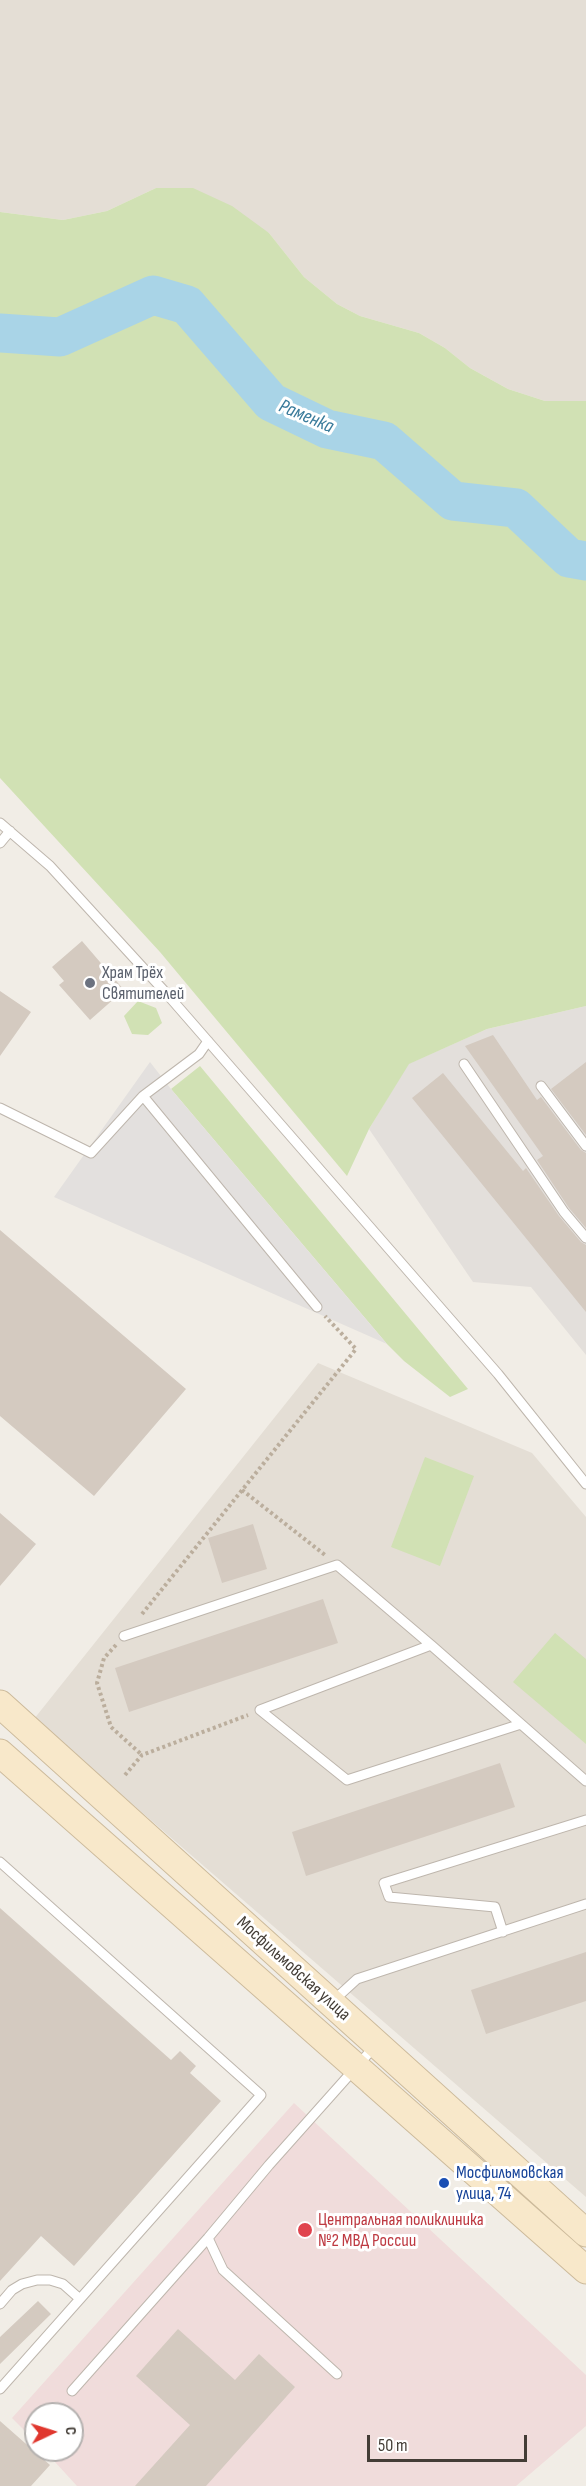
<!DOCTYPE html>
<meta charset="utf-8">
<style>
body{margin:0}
#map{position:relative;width:586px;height:2486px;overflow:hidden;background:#f1ede6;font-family:"Sofia Sans Condensed",sans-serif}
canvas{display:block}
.north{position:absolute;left:24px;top:2402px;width:60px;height:60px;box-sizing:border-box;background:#fff;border:2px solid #b4b1af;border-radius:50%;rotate:86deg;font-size:16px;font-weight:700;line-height:24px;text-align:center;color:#433d36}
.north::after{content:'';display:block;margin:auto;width:21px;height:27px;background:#e0372e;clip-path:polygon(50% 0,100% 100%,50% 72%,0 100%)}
.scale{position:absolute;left:367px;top:2435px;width:160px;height:27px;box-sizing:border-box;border:3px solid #433d36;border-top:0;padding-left:8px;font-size:18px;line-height:21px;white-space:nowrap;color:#433d36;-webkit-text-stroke:4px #fff;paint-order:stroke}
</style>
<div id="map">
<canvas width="586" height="2486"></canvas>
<div class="north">С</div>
<div class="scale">50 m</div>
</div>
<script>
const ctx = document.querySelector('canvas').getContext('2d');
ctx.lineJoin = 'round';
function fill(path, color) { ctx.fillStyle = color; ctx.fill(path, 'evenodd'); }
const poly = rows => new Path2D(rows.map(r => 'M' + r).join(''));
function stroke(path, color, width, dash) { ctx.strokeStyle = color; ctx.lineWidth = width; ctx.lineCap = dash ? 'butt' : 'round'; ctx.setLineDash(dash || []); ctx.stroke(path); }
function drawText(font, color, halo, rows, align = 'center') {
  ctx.font = font + ' "Sofia Sans Condensed",sans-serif'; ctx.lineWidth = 6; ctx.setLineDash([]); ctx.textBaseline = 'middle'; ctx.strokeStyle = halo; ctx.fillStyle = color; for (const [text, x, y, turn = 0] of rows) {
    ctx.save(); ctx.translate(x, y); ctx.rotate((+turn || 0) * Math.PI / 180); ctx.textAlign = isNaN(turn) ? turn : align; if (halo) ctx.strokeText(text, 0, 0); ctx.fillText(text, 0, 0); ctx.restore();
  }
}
fill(poly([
 [0,0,586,0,586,401,545,401,508,389,470,368,445,348,419,333,360,316,337,304,304,277,269,233,156,188,107,211,63,220,0,212],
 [318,1363,532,1453,586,1517,586,2197,34,1719]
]), '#e4ded5');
fill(poly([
 [586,1006,586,1355,531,1287,473,1282,369,1129,408,1064,487,1029]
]), '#e3dfdb');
fill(poly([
 [294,2103,586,2375,586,2426,516,2486,77,2486,44,2450,72,2450,72,2414,36,2414,36,2442,12,2418]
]), '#f0dcdb');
fill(poly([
 [156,188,193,188,232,206,269,233,304,277,337,304,360,316,419,333,445,348,470,368,508,389,545,401,586,401,586,1006,487,1029,409,1064,369,1129,347,1176,160,952,0,778,0,212,63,220,107,211],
 [138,1001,156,1008,162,1023,148,1035,132,1034,124,1016],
 [200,1066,468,1389,450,1397,404,1361,387,1344,171,1089],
 [425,1457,474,1476,440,1566,391,1547],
 [555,1633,586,1659,586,1744,513,1682]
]), '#d1e1b4');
fill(poly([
 [150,1062,171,1089,387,1344,54,1197]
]), '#e3e0de');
stroke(poly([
 [0,333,60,337,153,295,187,305,271,402,327,429,384,441,453,501,516,508,569,558,586,561]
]), '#a9d4e7', 39);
fill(poly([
 [82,941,124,990,90,1020,59,985,64,981,52,967],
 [0,991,31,1012,0,1056],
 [493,1035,537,1100,541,1097,581,1150,586,1153,586,1228,569,1208,537,1160,543,1156,465,1046],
 [586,1062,586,1135,551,1089],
 [443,1073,523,1171,526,1168,559,1216,581,1242,586,1245,586,1312,412,1098],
 [0,1230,186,1389,94,1496,0,1416],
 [0,1513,36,1544,0,1586],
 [253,1524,267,1569,222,1583,208,1538],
 [323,1599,338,1643,129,1712,115,1668],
 [500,1763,515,1807,306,1876,292,1832],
 [0,1908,171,2060,180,2051,196,2066,190,2073,221,2101,74,2266,41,2236,0,2281],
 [586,1952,586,2001,486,2034,471,1990],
 [38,2301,51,2314,0,2364,0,2337],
 [178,2329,235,2380,259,2354,295,2387,206,2486,135,2486,190,2425,136,2376],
 [0,2421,50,2465,31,2486,0,2486]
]), '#d4cac0');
const service = poly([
 [0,823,50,866,166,993,498,1374,586,1484],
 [0,843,10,831],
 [208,1041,199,1054,143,1096,317,1307],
 [464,1064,564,1212,586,1238],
 [541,1086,586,1146],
 [0,1108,91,1153,143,1096],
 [124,1636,337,1565,431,1645],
 [521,1724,347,1780,260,1710,431,1645,586,1781],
 [0,1862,261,2095,0,2389],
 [503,1932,495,1907,389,1897,384,1883,586,1820],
 [333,2001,357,1979,586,1904],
 [208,2238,223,2270,337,2374],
 [0,2304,12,2290,22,2284,37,2280,50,2280,63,2284,80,2299],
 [72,2391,208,2238,269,2165,375,2046]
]);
const secondary = poly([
 [0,1704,586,2233],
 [0,1753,586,2270]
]);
stroke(service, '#beb6ad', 11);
stroke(secondary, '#ccba9b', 29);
stroke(poly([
 [242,1490,325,1555],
 [142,1614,356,1349,325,1316],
 [116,1645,104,1658,97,1683,111,1727,142,1755],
 [125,1775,142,1755,248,1715]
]), '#bbae9d', 4, [3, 3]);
stroke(service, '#fff', 9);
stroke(secondary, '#f8e8ca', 27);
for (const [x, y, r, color] of [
 [90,983,6,"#6b7280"],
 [444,2183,6,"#1a4fb4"],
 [305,2230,8,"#e0444e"]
]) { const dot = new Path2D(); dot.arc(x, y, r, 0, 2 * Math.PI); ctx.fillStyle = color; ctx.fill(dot); stroke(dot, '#fff', 2); }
drawText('18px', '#5b616d', '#fff', [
 ["Храм Трёх",102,973],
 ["Святителей",102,994]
], 'left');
drawText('18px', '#433d36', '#fff', [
 ["Мосфильмовская улица",293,1969,42]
]);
drawText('18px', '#164399', '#fff', [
 ["Мосфильмовская",456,2173],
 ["улица, 74",456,2194]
], 'left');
drawText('18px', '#be3a42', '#fff', [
 ["Центральная поликлиника",318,2220],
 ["№2 МВД России",318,2241]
], 'left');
drawText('italic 20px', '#3a7b9b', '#fff', [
 ["Раменка",306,417,23]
]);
</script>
